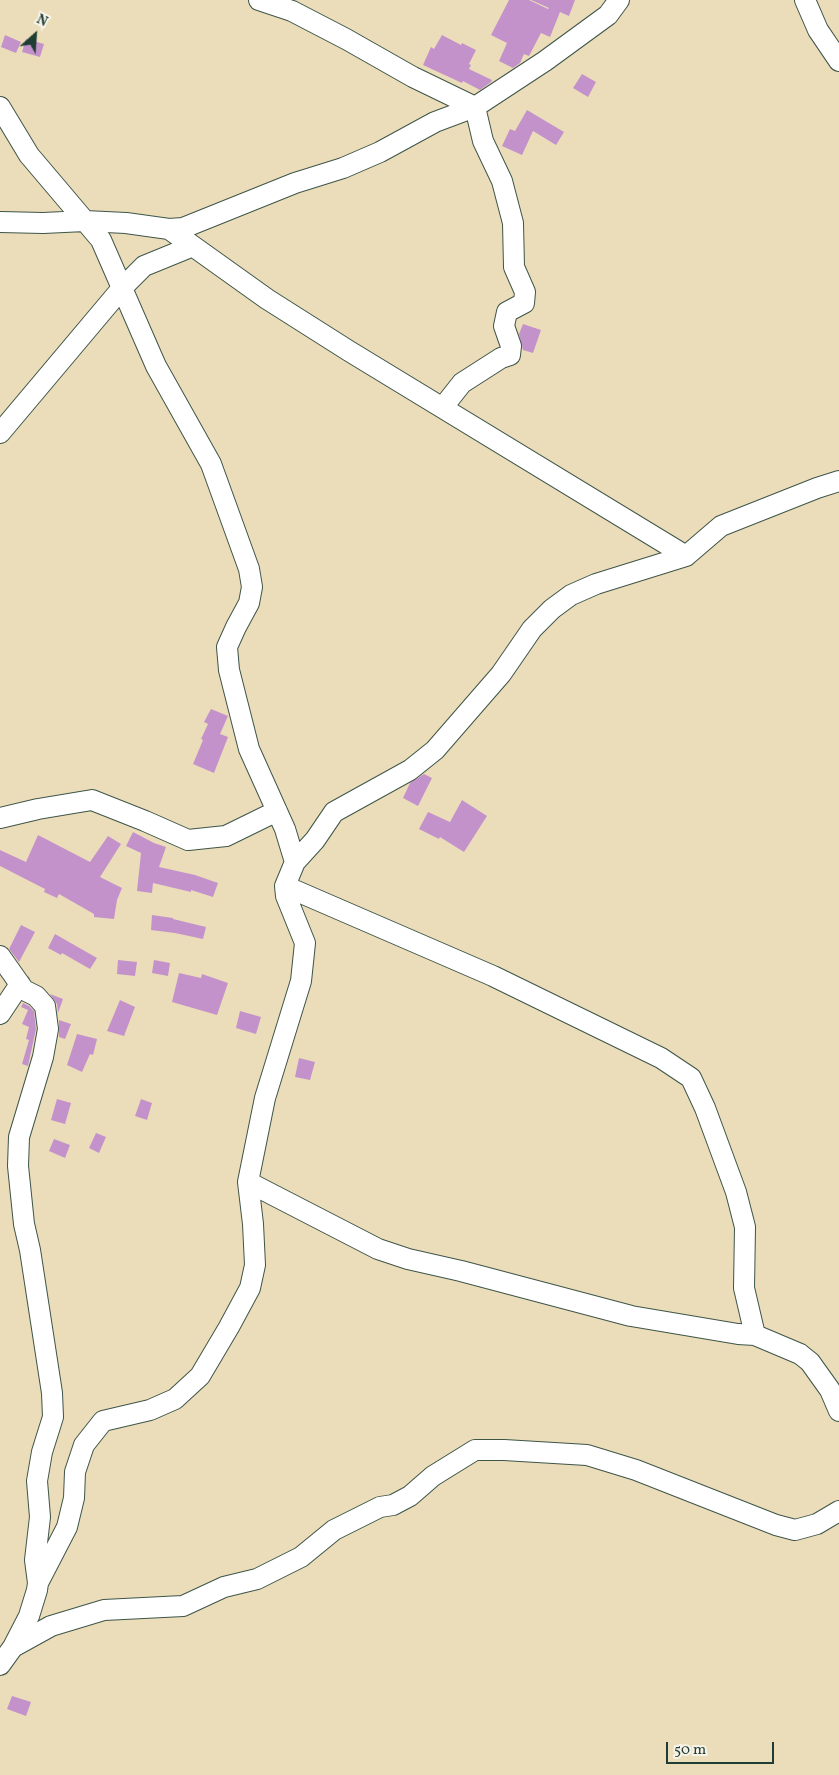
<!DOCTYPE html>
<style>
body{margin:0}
#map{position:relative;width:839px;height:1775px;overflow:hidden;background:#ebddba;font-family:Vollkorn,serif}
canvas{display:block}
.north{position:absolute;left:10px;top:10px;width:50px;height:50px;-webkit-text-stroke:4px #f7f3e8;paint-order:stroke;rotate:26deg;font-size:14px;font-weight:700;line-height:20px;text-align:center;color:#1f3d34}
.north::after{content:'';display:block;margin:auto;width:18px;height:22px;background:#1f3d34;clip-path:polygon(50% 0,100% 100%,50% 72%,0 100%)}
.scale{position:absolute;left:666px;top:1742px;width:108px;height:22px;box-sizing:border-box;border:2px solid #1f3d34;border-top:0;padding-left:6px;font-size:15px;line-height:18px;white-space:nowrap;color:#1f3d34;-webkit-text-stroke:4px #f7f3e8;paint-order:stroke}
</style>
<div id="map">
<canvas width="839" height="1775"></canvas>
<div class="north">N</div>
<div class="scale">50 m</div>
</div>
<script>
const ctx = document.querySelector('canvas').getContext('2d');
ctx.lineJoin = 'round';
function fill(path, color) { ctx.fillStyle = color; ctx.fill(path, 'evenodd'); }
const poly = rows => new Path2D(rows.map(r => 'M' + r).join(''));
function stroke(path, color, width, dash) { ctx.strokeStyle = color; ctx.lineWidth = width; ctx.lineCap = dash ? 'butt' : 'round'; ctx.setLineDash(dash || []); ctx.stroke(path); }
fill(poly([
 [509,0,529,0,548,9,549,8,531,0,575,0,569,16,560,12,550,37,541,33,529,56,524,54,520,63,513,68,499,61,507,43,491,35],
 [5,35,21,42,16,53,1,47],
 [442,35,461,45,462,43,476,50,469,64,471,65,469,69,492,80,491,82,480,90,463,81,462,83,423,65,431,47,434,49],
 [26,39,44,44,40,57,22,52],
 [582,74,596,82,588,97,573,88],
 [527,110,564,132,556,145,533,131,522,155,502,146,510,129,515,131],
 [523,324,541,330,533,353,523,350,519,334],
 [211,709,228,716,220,734,228,737,214,773,193,764,203,740,201,739,208,724,204,722],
 [424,774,432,778,418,806,403,798,410,783],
 [462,800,487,816,464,852,440,837,439,839,419,829,428,812,450,822],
 [133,832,154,843,166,847,159,867,195,875,218,883,213,897,191,890,191,892,153,883,152,893,137,891,141,853,126,846],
 [38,835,90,862,108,836,121,844,100,877,122,888,117,900,114,919,94,917,94,914,59,894,57,898,44,892,45,889,0,866,0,850,26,862],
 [152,915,173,918,173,919,206,927,203,939,175,933,151,930],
 [21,925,35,932,19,962,9,949],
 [55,934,97,958,90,969,62,953,61,955,48,948],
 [118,960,137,962,135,976,117,974],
 [154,960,170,963,168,976,152,973],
 [179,973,201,978,202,974,228,983,217,1015,172,1002],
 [50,994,63,999,58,1013,57,1004],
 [120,1000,135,1007,124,1036,107,1031],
 [23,1003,29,1006,34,1011,36,1029,28,1066,22,1064,29,1040,26,1039,29,1027,22,1024,28,1010,21,1007],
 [240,1011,261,1017,256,1034,236,1028],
 [59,1020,71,1024,65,1039,59,1037],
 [77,1034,97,1039,93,1055,90,1054,82,1072,67,1065],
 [299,1058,315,1062,310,1080,295,1077],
 [57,1099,71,1103,65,1124,51,1120],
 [141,1099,152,1103,147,1120,135,1116],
 [96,1133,106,1137,99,1153,89,1148],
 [54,1139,70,1145,65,1158,49,1151],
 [12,1696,31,1702,26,1716,7,1709]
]), '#c492cb');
const minor = poly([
 [259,0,292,11,346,39,413,77,475,107],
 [805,0,818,30,839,61],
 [0,107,29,155,101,240,156,366,211,464,249,569,252,587,249,603,236,627,227,647,229,670,249,749,285,829,295,862],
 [0,222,43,223,85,221,126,223,169,229,183,228,295,183,343,168,380,152,435,122,475,107,545,61,608,15,619,0],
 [169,229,267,299,349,351,686,556],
 [443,407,462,383,501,358,510,355,511,346,504,326,507,312,524,303,525,292,514,267,513,223,502,181,483,141,475,107],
 [0,433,122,288,144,266,193,246],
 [0,818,38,809,92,800,145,821,188,840,226,836,277,811],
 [285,886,493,976,661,1058,691,1078,705,1108,736,1192,745,1227,744,1288,755,1335],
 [0,956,24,990,36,996,45,1006,48,1029,43,1057,19,1137,18,1166,24,1224,30,1250,52,1393,53,1417,42,1452,37,1481,40,1517,35,1560,38,1583,37,1590,29,1616,13,1647,0,1665],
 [0,1014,20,984],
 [248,1182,378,1249,408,1259,461,1271,631,1316,738,1334,755,1335,800,1354,810,1362,830,1390,839,1411],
 [38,1583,67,1527,74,1498,75,1472,84,1445,103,1421,150,1410,175,1399,200,1376,229,1327,250,1288,255,1265,253,1224,248,1182,265,1098,301,981,305,943,286,896,285,886,295,862,315,840,334,812,410,770,435,750,501,674,532,629,552,609,571,595,596,584,686,556,721,526,817,488,839,481],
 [13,1647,51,1626,104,1610,183,1606,224,1587,257,1579,301,1557,334,1530,380,1507,393,1505,410,1496,433,1476,475,1450,504,1450,587,1455,636,1470,776,1525,795,1530,817,1524,839,1511]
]);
stroke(minor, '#3e5548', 22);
stroke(minor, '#fff', 20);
</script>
